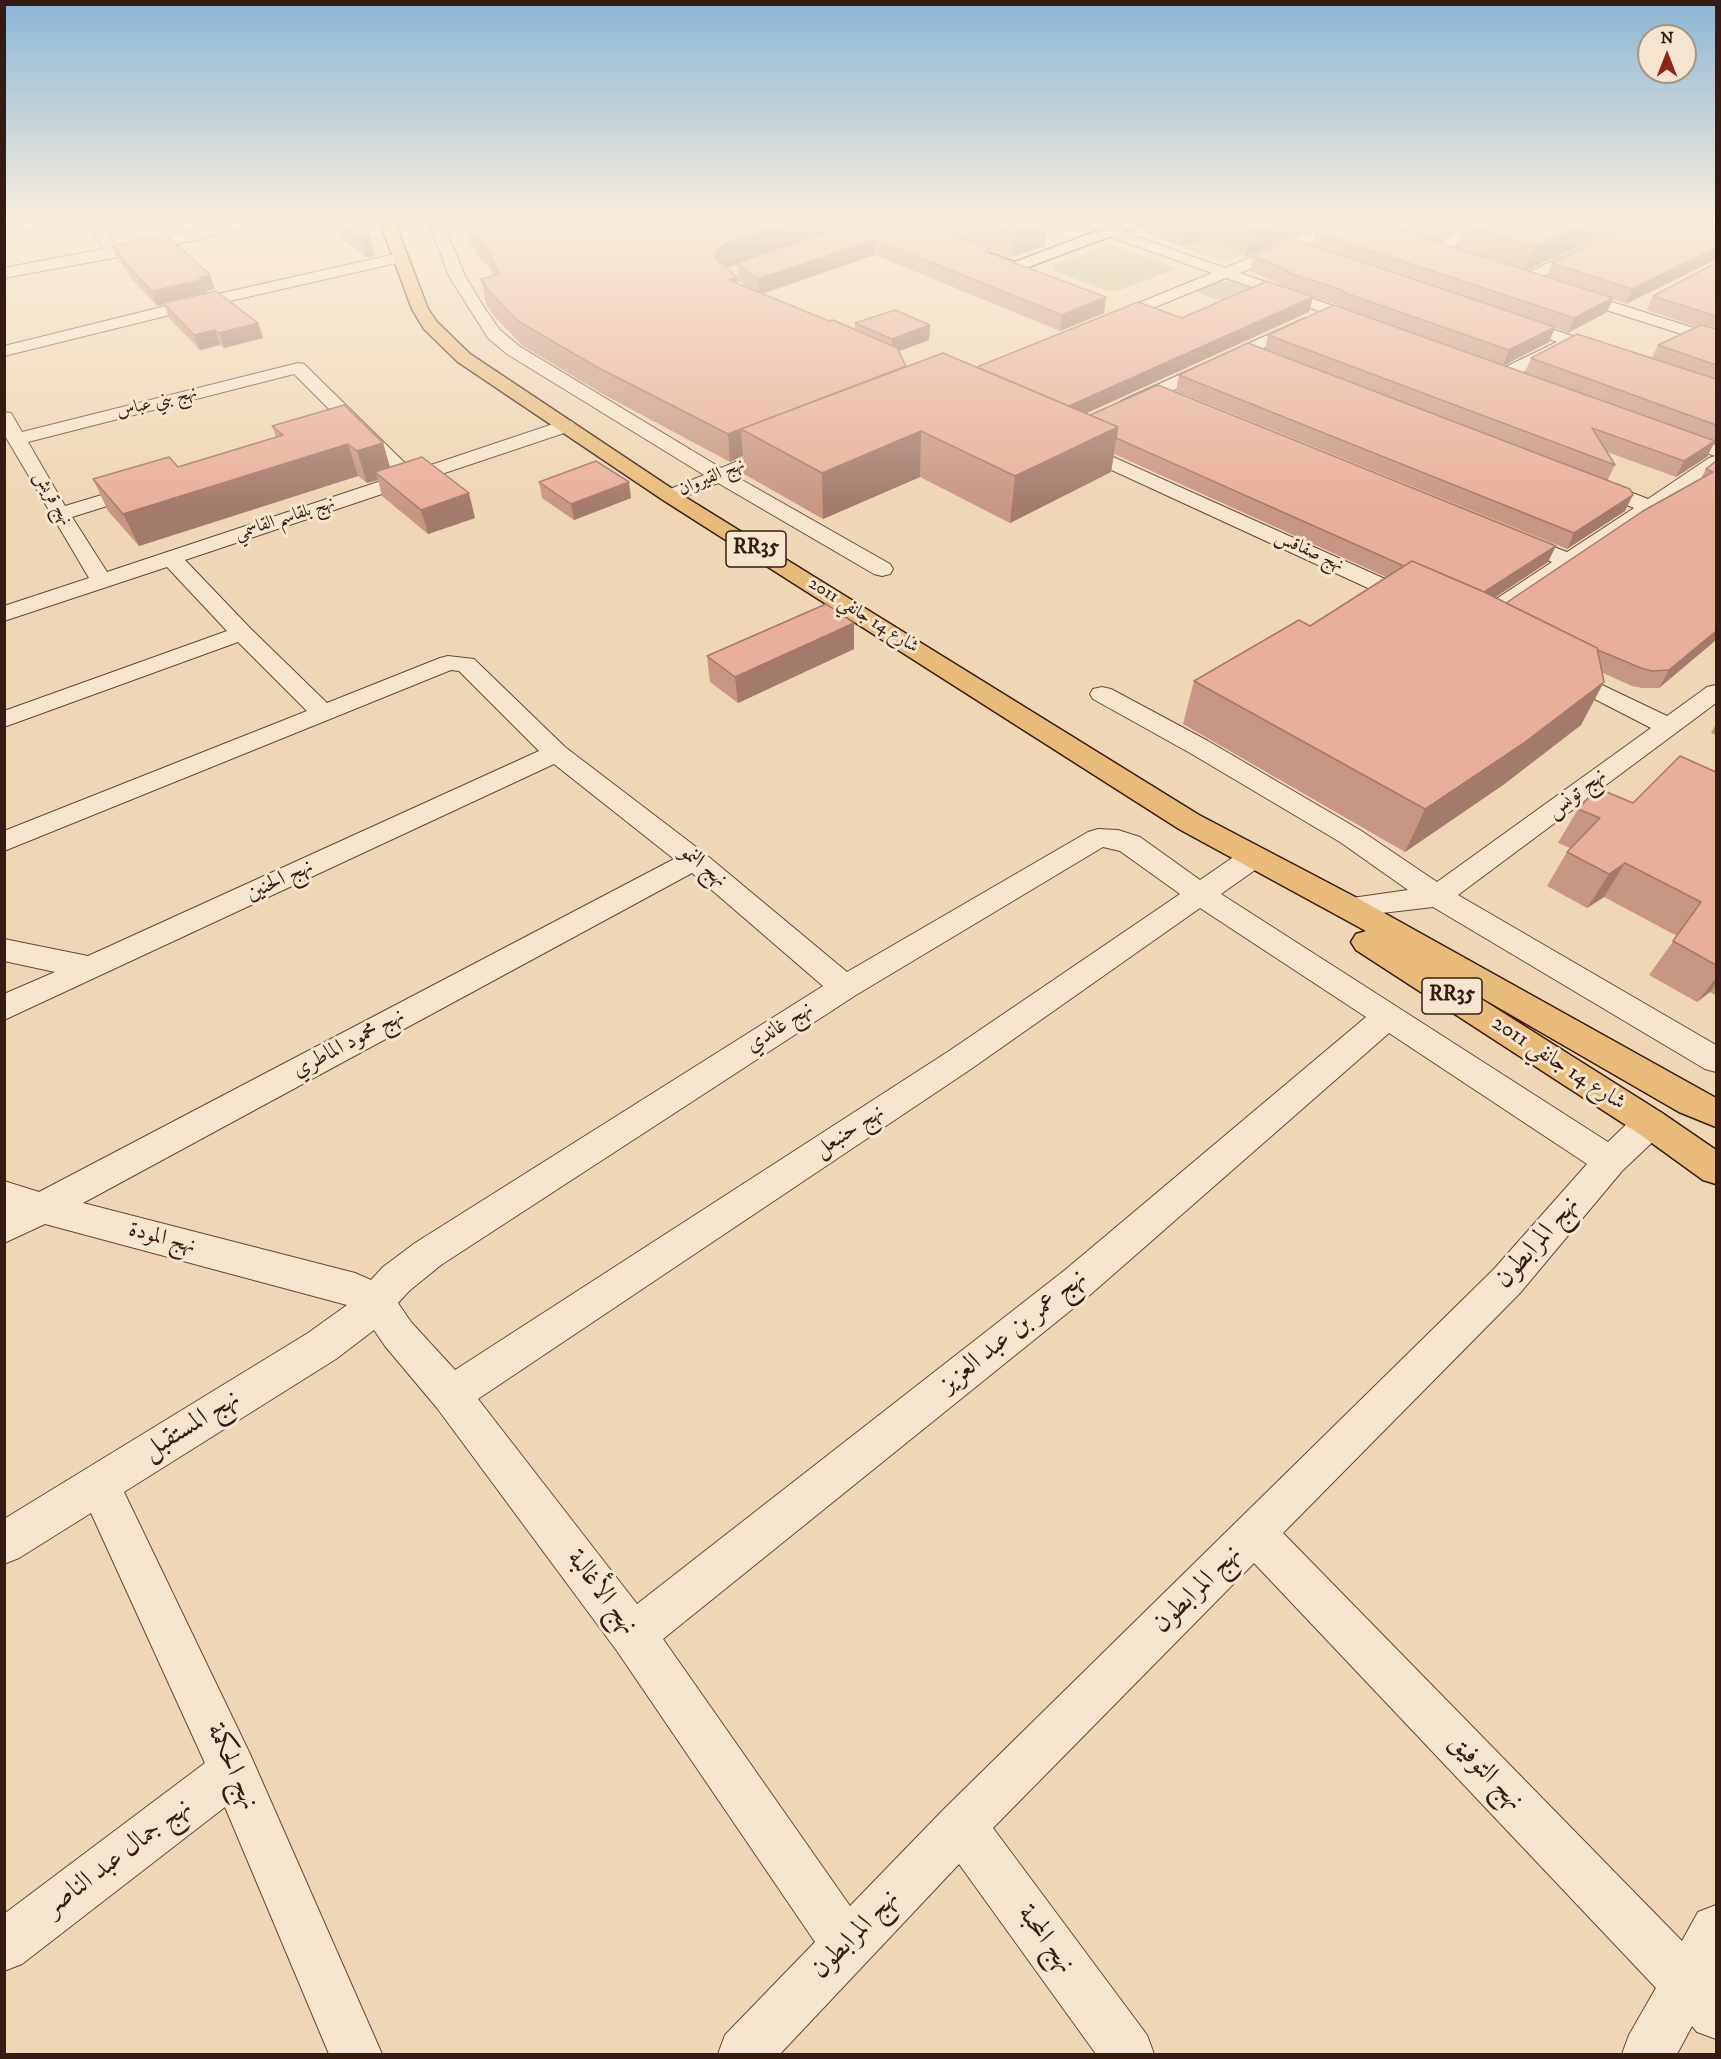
<!DOCTYPE html>
<meta charset="utf-8">
<style>
body{margin:0}
#map{position:relative;width:1721px;height:2059px;overflow:hidden;background:#efd6b4;font-family:"IM FELL DW Pica",serif}
canvas{display:block}
.frame{position:absolute;inset:0;border:6px solid #341b13;pointer-events:none}
.north{position:absolute;left:1637px;top:24px;width:60px;height:60px;box-sizing:border-box;background:#f5e4ce;border:2px solid #a89483;border-radius:50%;rotate:0deg;font-size:16px;font-weight:700;line-height:24px;text-align:center;color:#341b13}
.north::after{content:'';display:block;margin:auto;width:21px;height:27px;background:#8f2418;clip-path:polygon(50% 0,100% 100%,50% 72%,0 100%)}
</style>
<div id="map">
<canvas width="1721" height="2059"></canvas>
<div class="frame"></div>
<div class="north">N</div>
</div>
<script>
const ctx = document.querySelector('canvas').getContext('2d');
ctx.lineJoin = 'round';
function fill(path, color) { ctx.fillStyle = color; ctx.fill(path, 'evenodd'); }
const poly = rows => new Path2D(rows.map(r => 'M' + r).join(''));
function stroke(path, color, width, dash) { ctx.strokeStyle = color; ctx.lineWidth = width; ctx.lineCap = dash ? 'butt' : 'round'; ctx.setLineDash(dash || []); ctx.stroke(path); }
function drawText(font, color, halo, rows, align = 'center') {
  ctx.font = font + ' "IM FELL DW Pica",Amiri,serif'; ctx.lineWidth = 6; ctx.setLineDash([]); ctx.textBaseline = 'middle'; ctx.strokeStyle = halo; ctx.fillStyle = color; for (const [text, x, y, turn = 0] of rows) {
    ctx.save(); ctx.translate(x, y); ctx.rotate((+turn || 0) * Math.PI / 180); ctx.textAlign = isNaN(turn) ? turn : align; if (halo) ctx.strokeText(text, 0, 0); ctx.fillText(text, 0, 0); ctx.restore();
  }
}
fill(poly([
 [1670,220,1695,220,1716,224,1716,239,1661,225],
 [1214,235,1259,249,1225,262,1182,247],
 [1110,245,1170,266,1173,270,1117,291,1107,291,1053,270,1054,265],
 [1216,280,1232,282,1266,294,1238,307,1191,290]
]), '#bfbc89');
const street = poly([
 [38,220,69,220,62,224,4,235,4,227,38,220],
 [86,220,100,220,116,246,245,220,275,220,268,224,113,258,4,278,4,268,103,249,86,220],
 [428,220,442,220,465,276,485,309,500,330,519,346,721,468,776,445,790,445,793,449,790,453,735,476,890,564,893,569,890,574,882,576,874,574,718,483,677,500,663,500,660,496,663,492,704,475,507,354,488,338,449,276,428,220],
 [1342,220,1362,220,1240,273,1373,320,1375,323,1373,326,1361,326,1226,278,1114,324,1108,326,1100,321,1102,318,1212,273,1105,235,1103,232,1105,229,1115,229,1225,268,1342,220],
 [1489,220,1509,220,1440,253,1430,253,1428,250,1430,247,1489,220],
 [1642,220,1661,220,1530,282,1520,282,1517,279,1520,276,1642,220],
 [400,253,408,258,405,261,182,312,4,356,4,346,182,302,400,253],
 [1568,288,1716,335,1716,345,1562,296,1560,293,1568,288],
 [1513,316,1614,350,1617,354,1614,358,1608,359,1573,348,1511,378,1499,378,1496,374,1499,370,1557,342,1507,324,1505,321,1507,318,1513,316],
 [1305,318,1313,323,1311,326,1133,409,1121,409,1118,405,1121,401,1305,318],
 [298,363,304,364,413,471,559,422,566,420,573,422,575,426,573,430,185,560,250,628,327,703,440,658,448,656,474,659,565,747,704,853,847,972,1088,832,1098,829,1118,830,1140,837,1200,880,1235,856,1245,853,1255,856,1259,863,1255,870,1221,894,1608,1142,1638,1113,1650,1109,1662,1113,1667,1123,1662,1133,1622,1171,1520,1293,1283,1533,1682,1941,1698,1912,1716,1905,1716,2039,1697,2032,1692,2026,1677,2054,1622,2054,1629,2035,1656,1988,1254,1563,993,1828,1147,2035,1154,2054,1096,2054,959,1864,780,2054,718,2054,725,2035,815,1942,617,1651,437,1408,385,1346,374,1330,336,1359,124,1492,250,1754,382,2054,329,2054,225,1807,22,1964,4,1971,4,1914,205,1763,91,1513,19,1558,4,1564,4,1519,308,1333,347,1305,45,1224,4,1243,4,1181,39,1192,674,859,554,764,4,1020,4,994,55,972,4,961,4,939,88,956,539,751,459,671,451,670,4,851,4,831,307,711,238,642,4,727,4,711,227,631,167,567,4,621,4,606,89,578,4,434,4,412,11,413,22,432,298,363],
 [294,374,396,476,107,572,72,517,152,492,155,488,152,484,145,482,65,506,28,442,294,374],
 [1103,847,1120,851,1180,894,949,1051,455,1370,411,1322,398,1303,409,1291,441,1265,856,995,1103,847],
 [692,873,823,986,415,1243,383,1267,371,1280,355,1273,83,1203,692,873],
 [1200,908,1366,1017,1065,1270,637,1604,478,1399,971,1069,1200,908],
 [1389,1033,1587,1164,1494,1269,944,1809,850,1906,663,1639,1091,1294,1389,1033],
 [1670,428,1716,445,1716,470,1479,631,1471,633,1463,631,1460,626,1463,621,1552,562,1506,542,1502,538,1506,534,1513,532,1520,534,1567,552,1634,508,1583,487,1580,483,1583,479,1597,479,1648,499,1709,458,1715,456,1663,438,1661,434,1663,430,1670,428],
 [1073,439,1423,596,1426,601,1423,606,1415,608,1407,606,1066,449,1063,445,1066,441,1073,439],
 [1560,665,1667,716,1707,687,1716,685,1716,703,1458,895,1716,1045,1716,1072,1705,1069,1433,907,1348,917,1338,914,1334,907,1338,900,1408,890,1340,842,1190,753,1093,699,1090,694,1093,689,1102,687,1111,689,1208,741,1360,830,1437,882,1651,728,1552,677,1548,672,1552,667,1560,665]
]);
const secondary = poly([
 [1126,220,1148,220,1146,223,1015,272,973,257,971,254,979,249,1015,262,1126,220]
]);
const primary = poly([
 [379,220,394,220,428,309,437,322,470,354,677,492,1199,815,1359,899,1716,1098,1716,1127,1679,1112,1456,983,1662,1113,1716,1150,1716,1184,1703,1180,1638,1133,1356,950,1351,942,1356,934,1366,931,1179,829,663,500,458,362,424,329,412,309,379,220]
]);
stroke(street, '#634a3b', 2);
stroke(secondary, '#341b13', 3);
stroke(primary, '#341b13', 3);
fill(street, '#f5e4ce');
fill(secondary, '#f5e4ce');
fill(primary, '#e8bb7a');
fill(poly([
 [317,220,358,220,370,237,375,256,367,258],
 [460,220,912,220,990,249,990,254,1104,313,1060,331,875,255,762,293,829,321,855,329,855,323,930,325,929,340,899,351,906,367,977,367,1182,318,1283,287,1283,285,1250,271,1253,256,1312,245,1315,232,1370,220,1631,220,1630,223,1526,270,1547,277,1552,263,1716,234,1716,261,1715,260,1626,304,1613,299,1607,312,1568,333,1555,328,1549,342,1504,365,1525,373,1531,358,1652,358,1658,345,1697,327,1647,310,1653,296,1716,263,1716,444,1714,443,1707,457,1676,477,1607,452,1615,465,1607,481,1625,511,1567,549,1176,391,1179,375,1265,350,1268,335,1340,307,1338,305,1291,290,1309,312,1086,413,1548,562,1495,598,1506,603,1701,478,1706,469,1716,461,1716,640,1659,688,1642,688,1632,686,1603,673,1581,725,1503,785,1405,852,1183,724,1194,681,1310,626,1386,577,1114,454,1111,472,1010,523,920,477,823,519,744,474,743,456,730,462,601,393,523,346,493,315,486,304,481,279,494,276,489,267,477,255,462,229],
 [1462,229,1456,248,1436,241,1453,234],
 [738,264,737,265,738,281,750,288,737,283,737,277,727,268],
 [913,220,1041,220,1045,246,1011,257],
 [1145,220,1336,220,1245,257,1243,251,1207,238,1182,247,1143,233],
 [112,246,210,275,215,289,206,291,207,293,258,323,263,338,224,348,220,345,200,350,169,318,164,304,157,306,130,277,127,271,118,260],
 [272,426,383,443,390,467,475,518,428,534,382,496,378,480,367,483,358,476,139,546,108,511,93,479,178,467,276,437],
 [539,482,631,498,574,520,542,498],
 [854,623,854,649,738,703,710,682,707,656],
 [1716,724,1716,735,1711,733],
 [1716,772,1716,995,1710,992,1697,1002,1649,975,1677,936,1604,897,1587,908,1547,886,1567,852,1570,848,1558,843,1578,809,1633,803]
]), '#c89684');
fill(poly([
 [796,220,867,220,728,267,721,272,715,258,719,248,727,243],
 [1195,220,1210,220,1207,238,1182,247,1186,224],
 [1282,220,1336,220,1245,257,1250,233],
 [1442,220,1483,220,1464,225,1462,229,1435,242],
 [1593,220,1631,220,1630,223,1525,271,1534,246],
 [1047,223,1045,246,1011,257,1013,233],
 [370,237,375,256,367,258,362,240],
 [875,240,875,255,759,295,758,279],
 [1716,248,1716,257,1715,260,1626,304,1632,289],
 [210,275,215,289,206,291,207,294,157,306,152,291],
 [737,277,739,302,729,280],
 [1106,297,1104,313,1060,331,1062,315],
 [1313,297,1309,312,1054,428,1056,412],
 [1613,298,1607,312,1568,333,1574,318],
 [258,323,263,338,224,348,219,333],
 [930,325,929,340,892,354,892,339],
 [1555,327,1549,342,1503,366,1509,350],
 [215,330,220,345,200,350,194,335],
 [1118,427,1111,472,1010,523,1015,476],
 [741,429,743,456,730,462,728,434],
 [921,431,920,477,823,519,822,473],
 [1715,441,1707,457,1676,477,1684,461],
 [383,443,392,475,375,472,378,480,367,483,357,451],
 [348,444,358,476,139,546,123,514],
 [629,482,631,498,574,520,571,504],
 [469,493,475,518,428,534,421,510],
 [1633,495,1625,511,1567,549,1574,533],
 [1556,546,1548,562,1469,614,1476,597],
 [854,623,854,649,738,703,735,677],
 [1716,631,1716,640,1659,688,1669,670],
 [1604,682,1581,725,1503,785,1405,852,1425,809],
 [1625,863,1604,897,1587,908,1609,874],
 [1716,978,1716,984,1710,992,1697,1002]
]), '#a37a6c');
const building = poly([
 [336,220,358,220,370,237,362,240,336,220],
 [466,220,796,220,727,243,719,248,715,258,737,277,729,280,829,321,833,320,897,348,906,366,728,434,597,367,518,321,488,290,481,279,500,274,484,243,472,231,466,220],
 [866,220,912,220,990,249,985,252,1106,297,1062,315,875,240,758,279,737,265,739,262,866,220],
 [977,220,1041,220,1047,223,1013,233,977,220],
 [1176,220,1195,220,1186,224,1176,220],
 [1228,220,1282,220,1250,233,1248,227,1228,220],
 [1343,220,1369,220,1613,298,1574,318,1315,232,1343,220],
 [1473,220,1593,220,1534,246,1464,225,1473,220],
 [1646,220,1660,220,1716,234,1716,248,1632,289,1552,263,1646,220],
 [165,234,210,275,199,277,202,280,152,291,124,262,126,262,112,246,165,234],
 [1294,239,1555,327,1509,350,1345,293,1342,290,1286,272,1289,271,1253,256,1294,239],
 [1716,263,1716,316,1653,296,1716,263],
 [1267,281,1313,297,1069,406,977,367,1138,302,1182,318,1267,281],
 [216,291,258,323,219,333,215,330,194,335,163,303,216,291],
 [1334,305,1715,441,1684,461,1592,428,1615,465,1268,335,1334,305],
 [895,310,930,325,892,339,855,323,895,310],
 [1701,325,1716,329,1716,365,1658,345,1701,325],
 [1577,334,1716,379,1716,425,1531,358,1577,334],
 [1248,343,1630,489,1633,495,1574,533,1179,375,1248,343],
 [943,353,1118,427,1015,476,921,431,822,473,741,429,943,353],
 [1158,385,1556,546,1484,592,1412,561,1404,566,1116,438,1118,427,1090,415,1158,385],
 [344,405,383,443,357,451,348,444,123,514,93,479,169,457,178,467,283,435,272,426,344,405],
 [422,457,469,493,421,510,375,472,422,457],
 [596,461,629,482,571,504,539,482,596,461],
 [1716,461,1716,631,1669,670,1652,671,1641,668,1598,650,1597,648,1506,603,1643,511,1713,472,1706,469,1716,461],
 [1412,561,1480,590,1597,648,1604,682,1525,742,1425,809,1194,681,1299,620,1310,626,1412,561],
 [826,604,854,623,735,677,707,656,826,604],
 [1680,756,1716,772,1716,965,1673,941,1701,902,1625,863,1609,874,1567,852,1600,818,1578,809,1597,788,1633,803,1680,756]
]);
fill(building, '#e9ae9a');
stroke(building, '#a37a6c', 1.5);
const sky = ctx.createLinearGradient(0, 0, 0, 509);
sky.addColorStop(0, '#8bb5d5');
sky.addColorStop(0.43, '#f8eddd');
sky.addColorStop(1, '#f8eddd00');
ctx.fillStyle = sky;
ctx.fillRect(0, 0, 1721, 509);
drawText('18px', '#341b13', '#f5e4ce', [
 ["نهج بني عباس",157,403,-14],
 ["نهج القيروان",712,478,-23],
 ["نهج قريش",52,499,60],
 ["نهج بلقاسم القاسمي",285,519,-18],
 ["نهج صفاقس",1309,552,24],
 ["شارع 14 جانفي 2011",863,616,32]
]);
for (const [x, y, w] of [
 [756,549,60],
 [1452,996,60]
]) { const box = new Path2D(); box.roundRect(x - w / 2, y - 18, w, 36, 4.5); ctx.fillStyle = '#f5e4ce'; ctx.fill(box); stroke(box, '#341b13', 1.5); }
drawText('bold 21px', '#341b13', null, [
 ["RR35",756,549],
 ["RR35",1452,996]
]);
drawText('22px', '#341b13', '#f5e4ce', [
 ["نهج تونس",1577,794,-37],
 ["نهج النمو",703,867,39],
 ["نهج الحنين",280,881,-25],
 ["نهج غاندي",780,1028,-33],
 ["نهج محمود الماطري",349,1044,-28],
 ["شارع 14 جانفي 2011",1558,1064,33],
 ["نهج حنبعل",850,1132,-33],
 ["نهج المودة",162,1239,15]
]);
drawText('27px', '#341b13', '#f5e4ce', [
 ["نهج المرابطون",1538,1243,-49],
 ["نهج عمر بن عبد العزيز",1014,1332,-39],
 ["نهج المستقبل",192,1426,-32],
 ["نهج المرابطون",1198,1590,-45],
 ["نهج الأغالبة",601,1593,53],
 ["نهج الحكمة",231,1767,66],
 ["نهج التوفيق",1485,1773,46],
 ["نهج جمال عبد الناصر",119,1858,-37],
 ["نهج المرابطون",856,1935,-46],
 ["نهج المحبة",1045,1940,54]
]);
</script>
